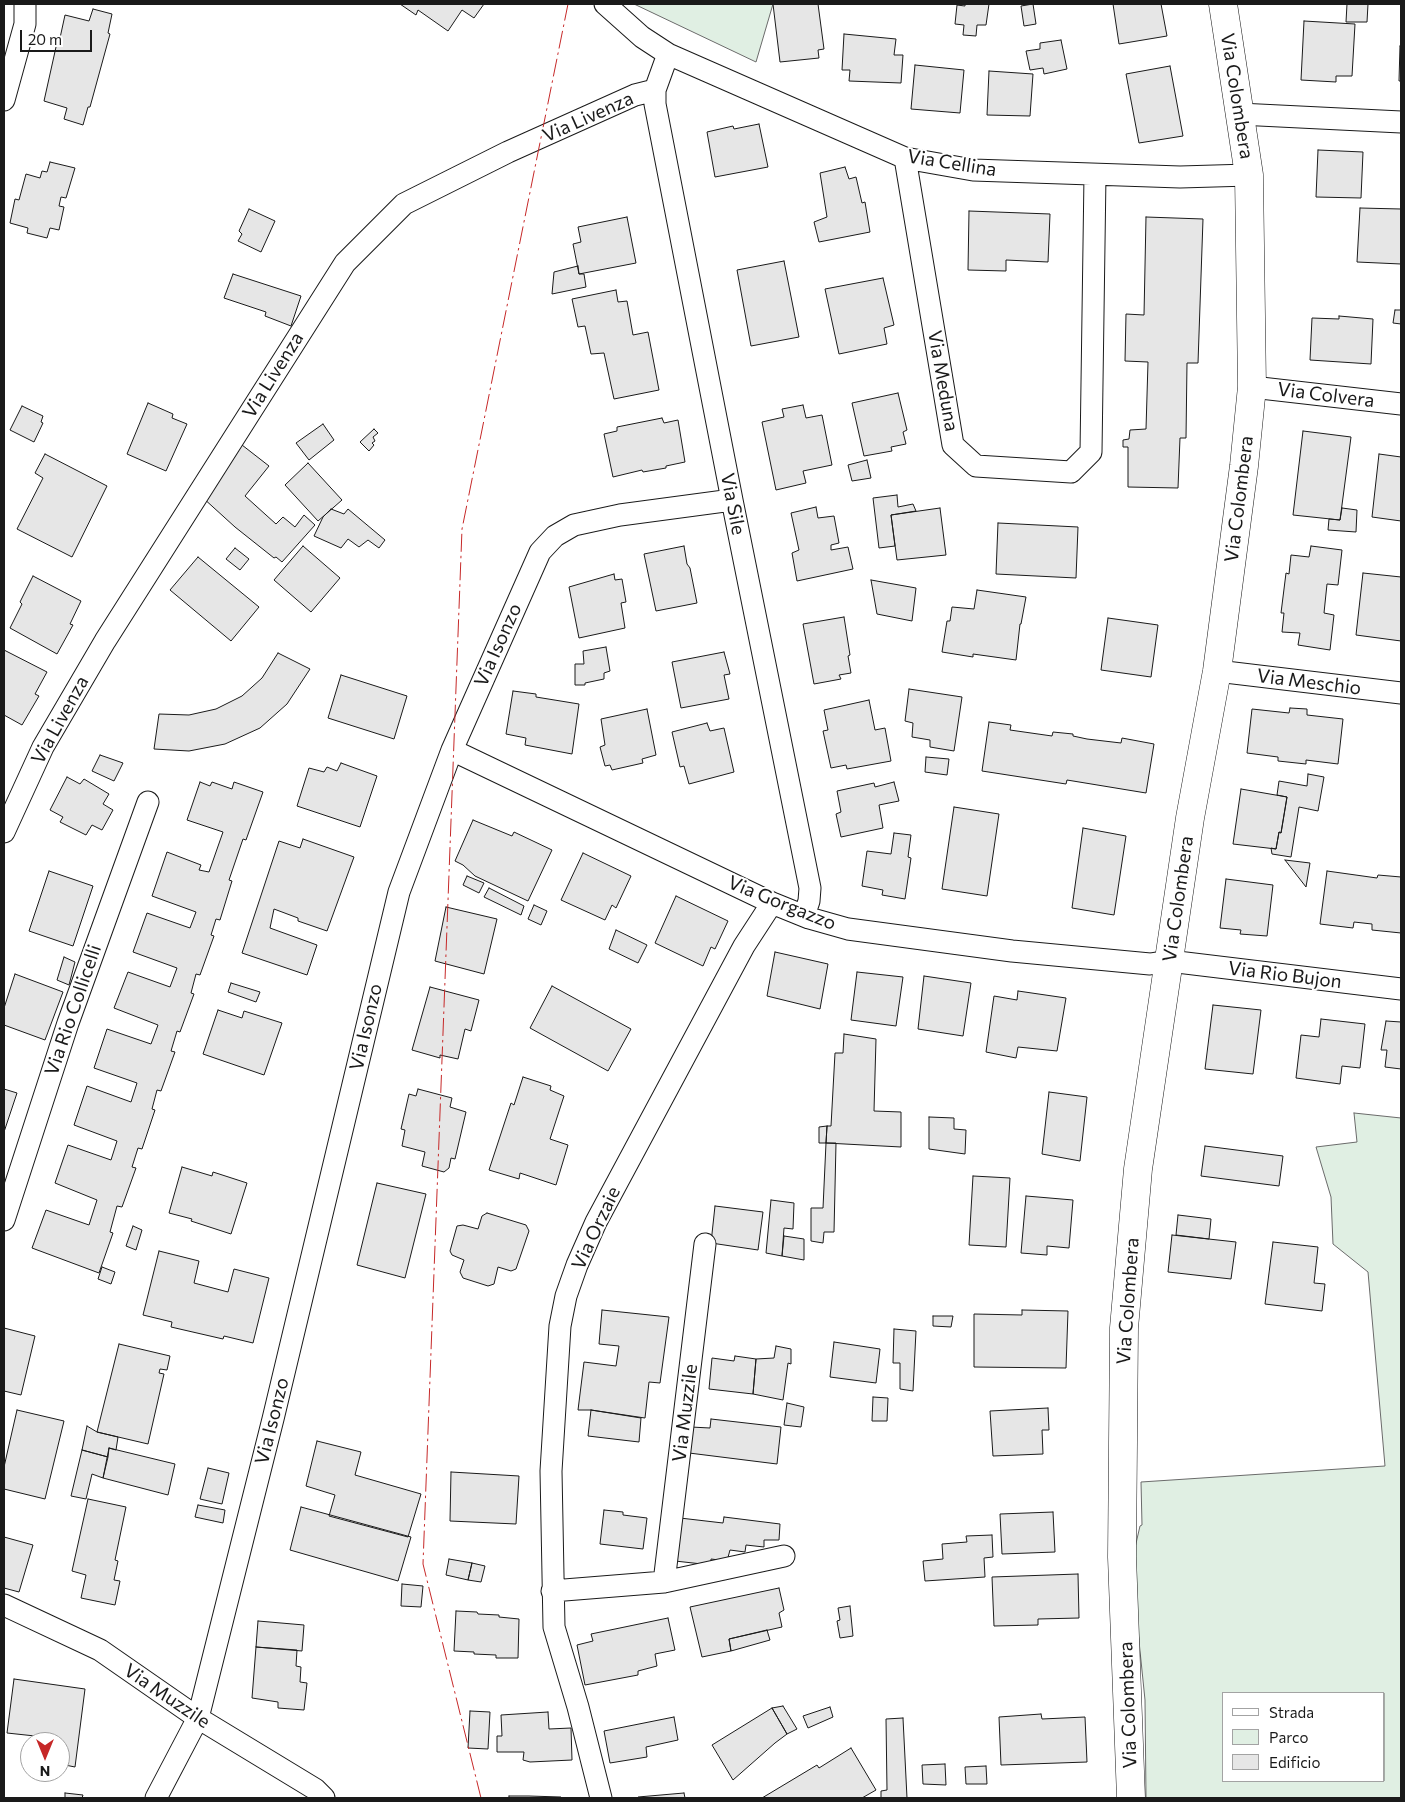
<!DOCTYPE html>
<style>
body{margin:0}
#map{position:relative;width:1405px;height:1802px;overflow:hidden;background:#fff;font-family:Commissioner,sans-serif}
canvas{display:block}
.frame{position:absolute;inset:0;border:5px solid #1a1a1a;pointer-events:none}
.legend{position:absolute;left:1222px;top:1692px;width:162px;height:90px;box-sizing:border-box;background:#fff;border:1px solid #a3a3a3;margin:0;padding:6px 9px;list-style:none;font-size:15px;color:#1a1a1a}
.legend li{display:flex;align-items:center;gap:10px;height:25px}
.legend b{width:25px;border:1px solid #a3a3a3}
.north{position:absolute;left:20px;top:1732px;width:50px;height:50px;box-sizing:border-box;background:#fff;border:1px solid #a3a3a3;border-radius:50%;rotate:180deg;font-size:14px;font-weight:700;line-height:20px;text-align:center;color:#1a1a1a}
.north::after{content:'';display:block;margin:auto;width:18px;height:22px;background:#c62828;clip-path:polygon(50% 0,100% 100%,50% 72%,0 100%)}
.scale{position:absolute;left:20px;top:30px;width:72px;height:22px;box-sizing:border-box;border:2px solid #1a1a1a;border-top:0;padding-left:6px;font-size:15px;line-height:18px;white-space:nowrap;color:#1a1a1a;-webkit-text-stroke:4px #fff;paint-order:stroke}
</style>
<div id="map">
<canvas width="1405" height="1802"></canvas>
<div class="frame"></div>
<ul class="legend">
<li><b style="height:6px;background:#fff"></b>Strada</li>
<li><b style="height:14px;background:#e0efe3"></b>Parco</li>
<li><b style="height:14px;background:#e6e6e6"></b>Edificio</li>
</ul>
<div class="north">N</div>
<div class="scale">20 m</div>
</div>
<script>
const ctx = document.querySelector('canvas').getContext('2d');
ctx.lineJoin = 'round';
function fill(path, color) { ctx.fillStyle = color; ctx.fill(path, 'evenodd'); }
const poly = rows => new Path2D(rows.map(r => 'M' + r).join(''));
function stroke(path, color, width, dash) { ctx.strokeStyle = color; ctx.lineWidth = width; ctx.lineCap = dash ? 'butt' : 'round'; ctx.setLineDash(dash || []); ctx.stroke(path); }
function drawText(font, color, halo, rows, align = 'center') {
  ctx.font = font + ' Commissioner,sans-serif'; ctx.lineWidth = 4; ctx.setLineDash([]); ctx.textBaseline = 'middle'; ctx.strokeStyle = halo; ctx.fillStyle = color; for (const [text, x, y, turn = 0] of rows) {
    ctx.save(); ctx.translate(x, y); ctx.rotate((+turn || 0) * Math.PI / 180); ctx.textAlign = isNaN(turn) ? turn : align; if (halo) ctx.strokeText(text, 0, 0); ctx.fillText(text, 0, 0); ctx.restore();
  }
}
const green = poly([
 [634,4,773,4,756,62,634,4],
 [1354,1113,1401,1118,1401,1798,1146,1798,1145,1700,1134,1592,1134,1552,1140,1526,1142,1525,1141,1482,1385,1466,1368,1272,1333,1244,1331,1197,1316,1147,1357,1142,1354,1113],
 [1224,1693,1384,1693,1384,1781,1224,1781,1224,1693]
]);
fill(green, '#e0efe3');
stroke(green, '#6a6a6a', 1);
const building = poly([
 [400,4,484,4,474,18,462,10,448,31,418,10,416,15,400,4],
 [773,4,818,4,824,49,818,50,819,58,780,62,773,4],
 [965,4,989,4,986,25,977,25,976,36,963,35,964,25,955,24,957,5,965,6,965,4],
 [1033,4,1036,24,1024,26,1021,6,1033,4],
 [1113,4,1161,4,1167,36,1119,44,1113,4],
 [1347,4,1368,4,1367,22,1346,22,1347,4],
 [93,9,112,14,108,33,110,34,90,107,88,107,83,125,64,119,67,108,44,101,58,38,60,38,65,15,89,21,93,9],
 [1304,21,1355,24,1352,76,1336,76,1336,82,1301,80,1304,21],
 [844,34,896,39,894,55,903,55,901,83,849,81,850,70,842,70,844,34],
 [1061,40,1067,69,1044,74,1043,68,1030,70,1026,51,1040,49,1040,43,1061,40],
 [1400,46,1401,46,1401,81,1399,81,1400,46],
 [915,65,964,70,960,113,911,109,915,65],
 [1170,66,1183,136,1139,143,1126,74,1170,66],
 [989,71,1033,74,1030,116,987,115,989,71],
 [759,124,768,167,715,177,707,132,733,126,734,129,759,124],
 [1318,150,1363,152,1361,198,1316,197,1318,150],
 [50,162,75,168,66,198,61,197,59,206,64,207,59,230,50,228,47,238,27,233,28,228,10,223,15,199,19,200,26,174,40,178,42,171,47,172,50,162],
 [845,167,849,179,856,177,862,203,865,202,870,232,819,242,814,222,827,217,820,173,845,167],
 [1360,208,1401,209,1401,264,1357,262,1360,208],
 [249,209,275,221,261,252,238,241,242,234,239,231,249,209],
 [969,211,1050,214,1048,262,1006,260,1006,271,968,270,969,211],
 [627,217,636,263,579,274,573,244,581,242,578,227,627,217],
 [1146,217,1203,219,1198,363,1187,363,1186,438,1180,438,1178,488,1128,487,1128,447,1123,447,1123,440,1129,439,1130,430,1146,429,1148,362,1125,361,1126,314,1144,315,1146,217],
 [784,261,799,337,751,346,737,270,784,261],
 [578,266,579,274,584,274,586,287,552,294,554,272,578,266],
 [233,274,301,296,291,326,265,316,266,312,224,298,233,274],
 [883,278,894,325,884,328,887,344,839,354,825,289,883,278],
 [616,290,618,302,627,301,633,335,648,332,659,390,614,399,604,353,591,354,585,326,578,327,572,299,616,290],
 [1395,310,1401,310,1401,324,1393,323,1395,310],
 [1339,316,1373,319,1371,364,1310,360,1312,318,1339,319,1339,316],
 [898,393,907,430,903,432,906,444,891,447,892,451,864,456,852,403,898,393],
 [148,403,173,414,172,418,187,424,166,471,127,454,148,403],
 [803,405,806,418,822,415,832,465,803,471,806,483,776,490,762,422,784,417,782,409,803,405],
 [22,406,43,416,41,422,43,423,34,442,10,430,22,406],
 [662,418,664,423,678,420,685,462,666,466,666,468,643,472,642,470,613,477,604,434,617,431,617,427,662,418],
 [323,424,334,440,309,460,296,443,323,424],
 [374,429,378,433,373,437,375,441,372,443,374,445,369,451,360,442,374,429],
 [1303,431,1351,437,1340,520,1293,515,1303,431],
 [242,445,269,466,245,496,276,524,283,517,295,527,304,515,315,525,282,562,276,557,274,558,235,527,202,497,242,445],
 [45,454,107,486,72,557,17,529,43,478,35,473,45,454],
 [1379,454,1401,457,1401,521,1372,517,1379,454],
 [867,460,871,478,852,481,848,465,867,460],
 [308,463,342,500,318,521,285,485,308,463],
 [897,495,898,507,913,504,916,511,891,515,895,546,879,548,873,498,897,495],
 [816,507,818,518,834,516,839,543,831,545,831,550,848,547,853,569,797,581,792,553,799,550,791,513,816,507],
 [940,508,946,555,897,560,891,515,940,508],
 [1342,508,1357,510,1356,532,1328,530,1329,519,1340,520,1342,508],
 [331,509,344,514,348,509,385,540,379,548,368,540,359,547,348,539,341,548,314,536,323,517,331,509],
 [998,523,1078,527,1076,578,996,574,998,523],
 [303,546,340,578,311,612,274,580,303,546],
 [684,546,687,564,690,568,697,603,656,611,644,554,684,546],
 [1311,546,1342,550,1338,585,1327,584,1324,613,1334,615,1330,650,1298,645,1300,633,1282,632,1284,613,1281,613,1286,573,1289,574,1291,555,1309,557,1311,546],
 [235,548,249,559,240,570,226,559,235,548],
 [198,557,259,607,231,641,170,590,198,557],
 [1363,573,1401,577,1401,641,1356,635,1363,573],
 [614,574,615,580,622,579,626,602,621,603,625,628,579,638,569,587,614,574],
 [33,576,81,601,70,624,73,625,57,654,10,628,22,604,20,602,33,576],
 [871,580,916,588,912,621,877,614,871,580],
 [977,590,1026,597,1021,624,1020,624,1016,660,973,654,973,657,942,652,947,621,950,621,952,607,974,609,977,590],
 [844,617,850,655,848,656,851,673,839,675,841,679,814,684,803,624,844,617],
 [1108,618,1158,625,1151,677,1101,670,1108,618],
 [606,647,610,671,604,673,604,679,585,683,585,685,575,685,575,664,584,664,583,651,606,647],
 [4,650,47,672,35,694,39,696,22,725,4,715,4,650],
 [724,652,730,674,724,675,729,699,681,708,672,662,724,652],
 [278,653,310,669,287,704,260,728,225,744,189,751,154,749,159,714,189,715,216,709,242,696,262,678,278,653],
 [341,675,407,696,394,739,328,718,341,675],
 [909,689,962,697,954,751,930,747,930,740,912,737,913,723,905,721,909,689],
 [513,691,536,694,536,697,579,704,572,754,525,745,526,738,506,734,513,691],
 [869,700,875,730,885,728,891,761,847,769,846,765,831,768,823,731,828,730,824,710,869,700],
 [1290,708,1307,709,1307,715,1343,719,1338,764,1306,760,1306,764,1278,761,1278,757,1247,753,1252,709,1289,713,1290,708],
 [647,709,656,755,642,759,643,763,612,770,610,765,605,766,600,747,605,745,601,719,647,709],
 [989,722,1011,725,1010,730,1052,736,1053,732,1073,734,1073,736,1087,739,1121,743,1122,738,1154,744,1146,793,1067,780,1066,784,982,771,989,722],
 [707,723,710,731,724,728,734,772,689,784,684,766,680,767,672,732,707,723],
 [100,755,123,763,114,781,92,771,100,755],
 [926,757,949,759,947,775,925,772,926,757],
 [341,763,377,776,360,827,297,806,309,768,324,772,327,767,337,771,341,763],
 [1308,774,1324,777,1318,811,1299,807,1291,857,1272,854,1271,848,1276,849,1279,832,1281,833,1287,797,1277,795,1279,781,1307,786,1308,774],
 [67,777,80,784,84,779,109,794,103,804,113,810,102,830,92,825,86,835,60,822,63,817,50,810,67,777],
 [200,782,210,786,212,782,232,789,234,782,263,792,246,840,243,839,229,880,232,881,220,920,216,919,211,935,214,936,200,975,196,974,191,993,194,994,180,1032,177,1031,171,1051,175,1052,161,1091,157,1090,152,1109,155,1110,142,1149,138,1148,132,1167,136,1168,122,1207,117,1206,110,1232,113,1233,99,1273,32,1248,46,1210,89,1225,97,1200,55,1183,68,1145,111,1160,117,1141,74,1125,87,1086,131,1102,137,1083,94,1068,107,1029,151,1044,158,1025,114,1008,128,972,170,987,177,968,133,952,147,913,190,928,196,912,152,896,167,852,201,865,199,870,209,872,223,832,187,820,200,782],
 [894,782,899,801,879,805,883,828,841,837,836,814,841,812,837,791,874,783,875,787,894,782],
 [1241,789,1287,797,1281,833,1279,832,1276,849,1233,844,1241,789],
 [954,807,999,814,987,896,942,889,954,807],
 [473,820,512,836,514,832,552,850,528,901,475,876,463,865,455,861,473,820],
 [1083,828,1126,836,1114,915,1072,908,1083,828],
 [894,833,911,835,908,857,911,858,905,899,882,895,883,890,862,886,867,851,891,854,894,833],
 [303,839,354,857,327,931,298,921,298,918,274,909,270,928,317,945,307,975,242,953,279,841,300,848,303,839],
 [583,853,631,876,616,908,612,905,605,920,561,900,583,853],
 [1285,860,1310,863,1306,887,1285,860],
 [49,871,93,886,73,946,29,931,49,871],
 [1327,871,1377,878,1378,875,1401,877,1401,933,1372,930,1372,924,1354,922,1353,928,1320,924,1327,871],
 [467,876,484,883,479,893,463,885,467,876],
 [1226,879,1273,885,1267,936,1240,934,1241,930,1220,928,1226,879],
 [489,888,524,906,521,915,484,897,489,888],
 [676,896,728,921,715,949,711,947,703,966,655,943,676,896],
 [534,905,547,911,541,925,528,919,534,905],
 [446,907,497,919,484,974,435,961,446,907],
 [616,930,647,945,638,963,609,949,616,930],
 [775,952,828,964,820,1009,767,996,775,952],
 [64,957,75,962,69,985,57,980,64,957],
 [857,972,903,977,896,1026,851,1020,857,972],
 [15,974,63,992,45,1040,4,1025,4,1008,15,974],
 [924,976,971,983,963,1036,918,1029,924,976],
 [231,983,260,992,256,1002,228,992,231,983],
 [552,986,631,1029,608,1071,530,1028,552,986],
 [430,987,479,1000,471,1031,465,1029,458,1059,440,1055,440,1058,412,1050,430,987],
 [1018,991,1066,998,1057,1051,1018,1047,1016,1058,986,1052,994,996,1017,1000,1018,991],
 [1213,1005,1261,1010,1253,1074,1205,1069,1213,1005],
 [218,1010,242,1018,244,1011,282,1023,264,1075,203,1054,218,1010],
 [1321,1019,1365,1024,1360,1068,1342,1066,1340,1084,1296,1078,1301,1035,1319,1037,1321,1019],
 [1386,1021,1401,1022,1401,1069,1385,1067,1387,1050,1381,1050,1386,1021],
 [844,1034,876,1039,874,1111,901,1112,901,1147,826,1143,827,1126,831,1126,835,1053,843,1053,844,1034],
 [523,1077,551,1086,550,1090,564,1096,550,1139,568,1145,556,1185,520,1173,519,1179,489,1170,511,1103,514,1105,523,1077],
 [4,1089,17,1093,4,1132,4,1089],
 [418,1089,452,1098,450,1107,466,1112,455,1159,451,1158,449,1168,444,1172,422,1166,425,1152,402,1146,405,1130,401,1129,409,1094,416,1096,418,1089],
 [1049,1092,1087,1097,1080,1161,1042,1154,1049,1092],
 [929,1117,954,1118,954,1129,966,1130,965,1154,929,1149,929,1117],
 [827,1126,826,1143,819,1143,819,1127,827,1126],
 [826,1143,836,1143,834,1232,824,1232,823,1243,811,1241,811,1208,823,1208,826,1143],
 [1205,1146,1283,1156,1279,1186,1201,1176,1205,1146],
 [182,1167,212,1176,213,1172,247,1183,231,1234,191,1221,192,1219,169,1213,182,1167],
 [973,1176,1010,1178,1006,1247,969,1245,973,1176],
 [377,1183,426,1194,405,1278,357,1265,377,1183],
 [1026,1196,1073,1200,1069,1248,1047,1246,1047,1255,1021,1253,1026,1196],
 [771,1200,794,1203,793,1229,784,1228,782,1256,766,1253,771,1200],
 [715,1206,763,1212,758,1250,711,1243,715,1206],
 [487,1213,526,1225,529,1231,516,1269,511,1271,498,1267,494,1284,488,1286,463,1278,460,1272,464,1260,452,1255,450,1251,457,1226,463,1225,478,1229,482,1216,487,1213],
 [1178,1215,1211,1219,1209,1239,1176,1235,1178,1215],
 [133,1226,142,1230,136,1250,126,1246,133,1226],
 [1172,1235,1236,1242,1231,1279,1168,1272,1172,1235],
 [784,1236,804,1239,804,1260,782,1256,784,1236],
 [1273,1242,1318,1247,1314,1283,1325,1284,1322,1311,1265,1304,1273,1242],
 [159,1251,199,1261,194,1283,228,1292,234,1269,269,1278,253,1343,224,1336,223,1339,171,1327,172,1322,143,1315,159,1251],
 [102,1267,115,1272,111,1284,98,1279,102,1267],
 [602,1310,669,1317,660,1383,649,1382,645,1418,591,1410,578,1410,584,1362,616,1366,619,1346,599,1344,602,1310],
 [1022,1310,1068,1311,1066,1368,974,1367,974,1314,1022,1315,1022,1310],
 [933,1316,953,1316,951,1327,933,1326,933,1316],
 [4,1328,35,1336,21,1395,4,1391,4,1328],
 [894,1329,916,1331,913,1391,900,1389,900,1363,893,1363,894,1329],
 [834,1342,880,1349,876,1383,830,1377,834,1342],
 [119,1344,170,1356,167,1370,160,1369,159,1373,164,1374,148,1444,97,1432,119,1344],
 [776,1346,791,1349,791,1364,788,1363,783,1400,753,1394,756,1359,774,1358,776,1346],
 [735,1356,756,1359,753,1394,709,1389,712,1358,734,1361,735,1356],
 [873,1397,888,1398,887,1421,872,1421,873,1397],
 [787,1403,804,1407,801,1427,784,1425,787,1403],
 [1048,1408,1049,1430,1042,1430,1043,1454,993,1456,990,1411,1048,1408],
 [17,1410,64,1421,45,1499,4,1489,4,1467,17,1410],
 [591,1410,641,1418,639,1442,588,1436,591,1410],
 [711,1419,781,1427,777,1464,689,1453,691,1427,710,1428,711,1419],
 [87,1426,97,1432,118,1437,116,1450,109,1448,108,1457,82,1450,87,1426],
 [317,1441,361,1452,355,1475,421,1494,408,1537,329,1516,335,1495,306,1486,317,1441],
 [109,1448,175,1464,168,1495,103,1478,109,1448],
 [82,1450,108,1457,103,1478,92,1474,86,1499,71,1496,82,1450],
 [208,1468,229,1473,222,1504,200,1499,208,1468],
 [451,1472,519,1476,516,1524,450,1521,451,1472],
 [88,1499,126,1507,115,1560,118,1561,114,1580,120,1581,115,1605,81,1598,86,1575,72,1571,88,1499],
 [198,1505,225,1510,223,1523,195,1517,198,1505],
 [301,1507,411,1537,398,1581,290,1550,301,1507],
 [604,1510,623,1512,623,1515,647,1518,643,1549,600,1544,604,1510],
 [1053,1512,1055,1552,1002,1554,1000,1514,1053,1512],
 [724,1517,780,1524,779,1540,764,1540,764,1547,746,1545,745,1552,730,1550,727,1561,711,1559,711,1565,675,1561,680,1518,723,1523,724,1517],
 [992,1535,993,1557,984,1558,985,1577,925,1581,923,1561,943,1559,942,1544,967,1542,966,1536,992,1535],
 [4,1537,33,1545,19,1592,4,1588,4,1537],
 [449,1559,472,1563,468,1580,446,1575,449,1559],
 [472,1563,485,1566,481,1582,468,1580,472,1563],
 [1078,1574,1079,1618,1038,1619,1038,1625,994,1626,992,1577,1078,1574],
 [402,1584,423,1586,421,1607,401,1606,402,1584],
 [779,1588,784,1610,779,1613,782,1627,729,1639,731,1651,702,1657,690,1607,779,1588],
 [850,1606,853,1636,840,1638,837,1621,840,1620,838,1608,850,1606],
 [456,1611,477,1612,478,1614,499,1615,499,1617,519,1619,518,1658,496,1658,496,1655,474,1654,474,1652,454,1651,456,1611],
 [668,1618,675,1650,655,1654,657,1666,638,1671,638,1675,585,1685,577,1645,593,1641,591,1634,668,1618],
 [258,1621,304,1625,302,1651,256,1647,258,1621],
 [767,1630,770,1640,731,1651,729,1639,767,1630],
 [256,1647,297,1650,296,1666,301,1667,300,1682,307,1683,304,1710,278,1708,278,1702,252,1698,256,1647],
 [14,1679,85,1689,75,1767,60,1764,60,1742,35,1742,35,1736,7,1733,14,1679],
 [783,1706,797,1729,787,1734,772,1708,783,1706],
 [830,1707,833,1717,808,1728,803,1716,830,1707],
 [772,1708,787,1734,775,1743,733,1780,712,1745,772,1708],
 [470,1711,490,1712,488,1749,468,1748,470,1711],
 [548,1712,549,1729,571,1728,572,1760,530,1762,523,1760,524,1752,497,1752,497,1736,502,1736,501,1715,548,1712],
 [1041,1714,1042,1719,1085,1717,1087,1762,1001,1765,999,1717,1041,1714],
 [674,1717,678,1740,646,1747,647,1757,610,1763,604,1731,674,1717],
 [903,1718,907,1798,881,1798,881,1791,887,1790,886,1719,903,1718],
 [851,1748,876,1790,862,1798,762,1798,817,1765,819,1768,851,1748],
 [945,1764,946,1785,923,1784,922,1765,945,1764],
 [986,1766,987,1784,966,1784,965,1767,986,1766],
 [65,1793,83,1795,82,1798,65,1798,65,1793],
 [684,1793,685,1798,638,1798,638,1797,684,1793],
 [509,1796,529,1796,561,1797,561,1798,509,1798,509,1796]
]);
fill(building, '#e6e6e6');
stroke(building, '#1a1a1a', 1);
const street = poly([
 [605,4,642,37,668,54,905,158,973,170,1180,177,1249,175],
 [655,90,655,104,732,500,810,888,809,901,804,916],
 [4,100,25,24,25,4],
 [1239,114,1401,122],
 [905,158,953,445,976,466,1071,472,1091,452,1095,175],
 [1252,387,1401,404],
 [1217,671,1401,693],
 [452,750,772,903,809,918,848,929,1012,951,1150,964,1169,961,1401,989],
 [4,832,43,747,105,641,345,263,404,204,508,152,635,95,655,90,668,54],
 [4,1220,68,1023,148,802],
 [664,1582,705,1244],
 [552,1591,664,1582,784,1556],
 [4,1605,100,1650,198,1718,315,1789,324,1798],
 [156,1798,198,1718,273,1419,399,892,452,750,540,552,555,536,574,525,620,515,732,500],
 [601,1798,578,1707,554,1627,551,1471,560,1326,566,1296,577,1265,596,1222,744,946,772,903]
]);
const secondary = poly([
 [1131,1798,1122,1557,1124,1328,1138,1169,1190,818,1217,671,1244,466,1252,387,1249,175,1223,4]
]);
stroke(street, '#1a1a1a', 23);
stroke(secondary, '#1a1a1a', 29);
stroke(street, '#fff', 21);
stroke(secondary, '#fff', 28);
stroke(poly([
 [481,1798,423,1564,462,529,568,4]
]), '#c62828', 1, [18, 4, 2.5, 4]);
drawText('19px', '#1a1a1a', '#fff', [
 ["Via Colombera",1237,96,81],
 ["Via Livenza",588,117,-24],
 ["Via Cellina",952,163,9],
 ["Via Livenza",273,375,-58],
 ["Via Meduna",943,381,80],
 ["Via Colvera",1326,395,7],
 ["Via Colombera",1239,499,-83],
 ["Via Sile",733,504,79],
 ["Via Isonzo",498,645,-66],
 ["Via Meschio",1309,682,7],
 ["Via Livenza",60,720,-61],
 ["Via Colombera",1178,899,-82],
 ["Via Gorgazzo",782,903,22],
 ["Via Rio Bujon",1285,975,7],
 ["Via Rio Collicelli",73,1010,-71],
 ["Via Isonzo",366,1027,-77],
 ["Via Orzaie",596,1228,-65],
 ["Via Colombera",1128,1301,-86],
 ["Via Muzzile",685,1413,-83],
 ["Via Isonzo",272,1421,-76],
 ["Via Muzzile",167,1696,34],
 ["Via Colombera",1128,1705,-92]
]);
</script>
